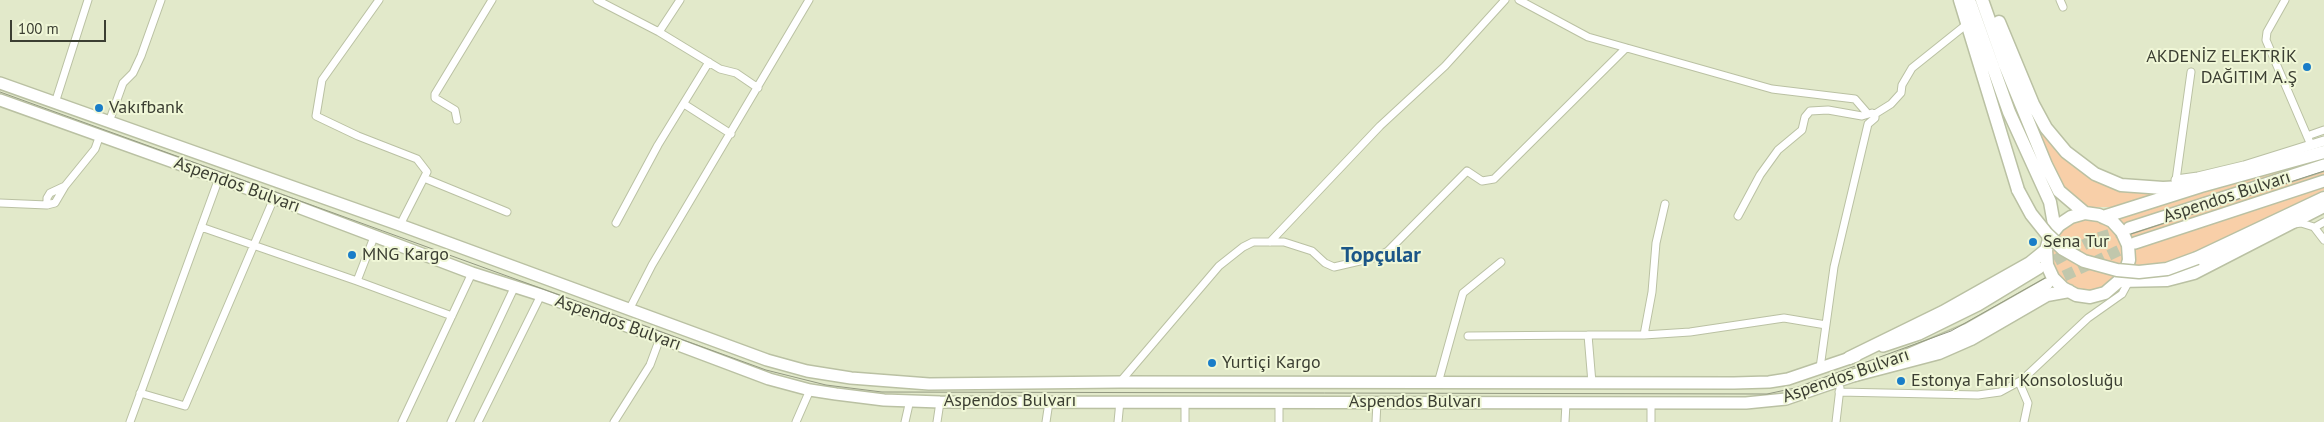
<!DOCTYPE html>
<meta charset="utf-8">
<style>
body{margin:0}
#map{position:relative;width:2324px;height:422px;overflow:hidden;background:#e2e9ca;font-family:"PT Sans",sans-serif}
canvas{display:block}
.scale{position:absolute;left:10px;top:20px;width:96px;height:22px;box-sizing:border-box;border:2px solid #3b3e32;border-top:0;padding-left:6px;font-size:15px;line-height:18px;white-space:nowrap;color:#3b3e32;-webkit-text-stroke:4px #f0f7d7;paint-order:stroke}
</style>
<div id="map">
<canvas width="2324" height="422"></canvas>
<div class="scale">100 m</div>
</div>
<script>
const ctx = document.querySelector('canvas').getContext('2d');
ctx.lineJoin = 'round';
function fill(path, color) { ctx.fillStyle = color; ctx.fill(path, 'evenodd'); }
const poly = rows => new Path2D(rows.map(r => 'M' + r).join(''));
function stroke(path, color, width, dash) { ctx.strokeStyle = color; ctx.lineWidth = width; ctx.lineCap = dash ? 'butt' : 'round'; ctx.setLineDash(dash || []); ctx.stroke(path); }
function drawText(font, color, halo, rows, align = 'center') {
  ctx.font = font + ' "PT Sans",sans-serif'; ctx.lineWidth = 4; ctx.setLineDash([]); ctx.textBaseline = 'middle'; ctx.strokeStyle = halo; ctx.fillStyle = color; for (const [text, x, y, turn = 0] of rows) {
    ctx.save(); ctx.translate(x, y); ctx.rotate((+turn || 0) * Math.PI / 180); ctx.textAlign = isNaN(turn) ? turn : align; if (halo) ctx.strokeText(text, 0, 0); ctx.fillText(text, 0, 0); ctx.restore();
  }
}
fill(poly([
 [2032,122,2072,166,2098,181,2125,190,2160,195,2116,207,2089,207,2074,200,2065,189],
 [2324,159,2324,190,2213,245,2164,264,2134,266,2135,248,2131,234,2127,227,2115,217],
 '2052 255a36 36 0 1 1 72 0a36 36 0 1 1-72 0Z'
]), '#f8cfa8');
stroke(poly([
 [2040,268,2095,239,2127,229],
 [2049,283,2135,243]
]), '#c1c7ac', 11, [11, 5.5]);
const minor = poly([
 [379,0,322,80,316,116,358,136,417,159,427,172,400,225],
 [597,0,659,32,720,69,736,73,758,88],
 [1519,0,1588,37,1772,89,1855,99,1868,114],
 [2060,0,2063,7],
 [2285,0,2267,32,2266,40,2311,145],
 [659,32,680,0],
 [55,103,88,0],
 [684,104,731,134],
 [457,120,455,110,435,98,435,94,492,0],
 [109,122,123,83,133,73,141,56,161,0],
 [2307,136,2324,130],
 [424,178,507,212],
 [2176,180,2191,72],
 [65,186,50,193,47,198,47,205,55,203,65,186,95,149,100,135],
 [0,203,47,205],
 [1738,216,1760,175,1778,150,1802,130,1805,117,1810,111,1828,110,1862,116,1872,113],
 [616,223,658,145,709,62],
 [2294,224,2301,223,2314,227,2324,240],
 [201,227,357,281,374,237],
 [2315,227,2324,222],
 [1270,242,1380,126,1445,66,1505,0],
 [357,281,452,316],
 [630,308,652,265,809,0],
 [1644,335,1690,332,1784,318,1826,325],
 [1468,336,1588,335],
 [1820,368,1834,267,1868,124,1875,118,1875,114,1891,104,1901,93,1902,85,1912,68,1967,24],
 [1120,382,1219,266,1243,247,1253,242,1284,242,1312,251,1325,263,1334,267,1377,257,1388,251,1467,171,1482,181,1494,179,1626,48],
 [2019,382,2028,403,2024,422],
 [1438,383,1463,293,1501,262],
 [1592,383,1588,335,1644,335,1652,292,1656,243,1665,204],
 [1839,392,1978,395,2000,392,2022,380,2088,318,2122,294,2129,281],
 [140,393,185,406,274,198],
 [1651,403,1651,422],
 [130,422,219,178],
 [402,422,472,273],
 [451,422,515,286],
 [478,422,541,295],
 [614,422,650,365,660,338],
 [796,422,810,390],
 [905,422,910,400],
 [937,422,940,402],
 [1046,422,1049,402],
 [1118,422,1120,401],
 [1185,422,1185,401],
 [1279,422,1279,401],
 [1376,422,1377,402],
 [1565,422,1566,403],
 [1836,422,1840,388]
]);
const tertiary = poly([
 [2176,180,2198,177,2244,166,2324,141]
]);
const primary = poly([
 [0,83,400,225,767,360,807,371,851,378,929,384,1120,382,1734,383,1769,382,1788,379,1856,356],
 [0,100,274,198,472,273,541,295,660,338,769,379,810,390,836,394,884,400,940,402,1746,403,1786,399,1862,373],
 [2129,228,2324,165],
 [2135,243,2324,181],
 [1883,346,1919,334,1978,305,2039,268],
 [1900,358,1968,329,2047,284]
]);
const trunk = poly([
 [1960,0,2018,190],
 [1969,0,2009,112,2050,202,2055,230],
 [1982,0,2005,65,2046,165,2059,191,2085,213,2099,215,2112,221,2122,232,2128,245,2129,260,2125,273,2119,281,2105,293,2090,297,2076,295,2063,288,2053,278,2047,265,2046,250,2050,236,2059,225,2071,217,2085,213],
 [1999,22,2033,104,2046,128,2066,152,2095,174,2121,185,2163,188,2201,186],
 [2103,217,2201,186,2324,152],
 [2197,258,2324,198],
 [2119,281,2167,280,2194,273,2324,206],
 [1849,358,1943,312,2030,263,2046,250],
 [1855,375,1939,353,1971,339,2047,295,2069,291]
]);
stroke(minor, '#bac1a3', 9);
stroke(tertiary, '#bac1a3', 11);
stroke(primary, '#bac1a3', 14);
stroke(trunk, '#bac1a3', 15);
stroke(minor, '#fff', 7);
stroke(tertiary, '#fff', 9);
stroke(primary, '#fff', 11);
stroke(trunk, '#fff', 12);
stroke(poly([
 [0,92,766,370,826,385,882,392,1767,394,1795,388,1951,331,2045,278],
 [2131,234,2324,171]
]), '#939982', 1);
const trunkBridge = poly([
 [2018,190,2031,214,2047,234,2063,249,2084,261,2117,270,2139,272,2167,269,2197,258]
]);
stroke(trunkBridge, '#bac1a3', 15, []);
stroke(trunkBridge, '#fff', 12);
for (const [x, y, r, color] of [
 [2307,67,5,"#197dc8"],
 [99,108,5,"#197dc8"],
 [2033,242,5,"#197dc8"],
 [352,255,5,"#197dc8"],
 [1212,363,5,"#197dc8"],
 [1901,381,5,"#197dc8"]
]) { const dot = new Path2D(); dot.arc(x, y, r, 0, 2 * Math.PI); ctx.fillStyle = color; ctx.fill(dot); stroke(dot, '#f0f7d7', 2); }
drawText('18px', '#3b3e32', '#f0f7d7', [
 ["AKDENİZ ELEKTRİK",2297,57,"right"],
 ["DAĞITIM A.Ş",2297,78,"right"],
 ["Vakıfbank",109,108],
 ["Sena Tur",2043,242],
 ["MNG Kargo",362,255],
 ["Yurtiçi Kargo",1222,363],
 ["Estonya Fahri Konsolosluğu",1911,381]
], 'left');
drawText('18px', '#3b3e32', '#f0f7d7', [
 ["Aspendos Bulvarı",237,185,20],
 ["Aspendos Bulvarı",2227,197,-18],
 ["Aspendos Bulvarı",618,323,20],
 ["Aspendos Bulvarı",1846,376,-19],
 ["Aspendos Bulvarı",1010,401],
 ["Aspendos Bulvarı",1415,402]
]);
drawText('bold 22px', '#1b5687', '#f0f7d7', [
 ["Topçular",1381,256]
]);
</script>
